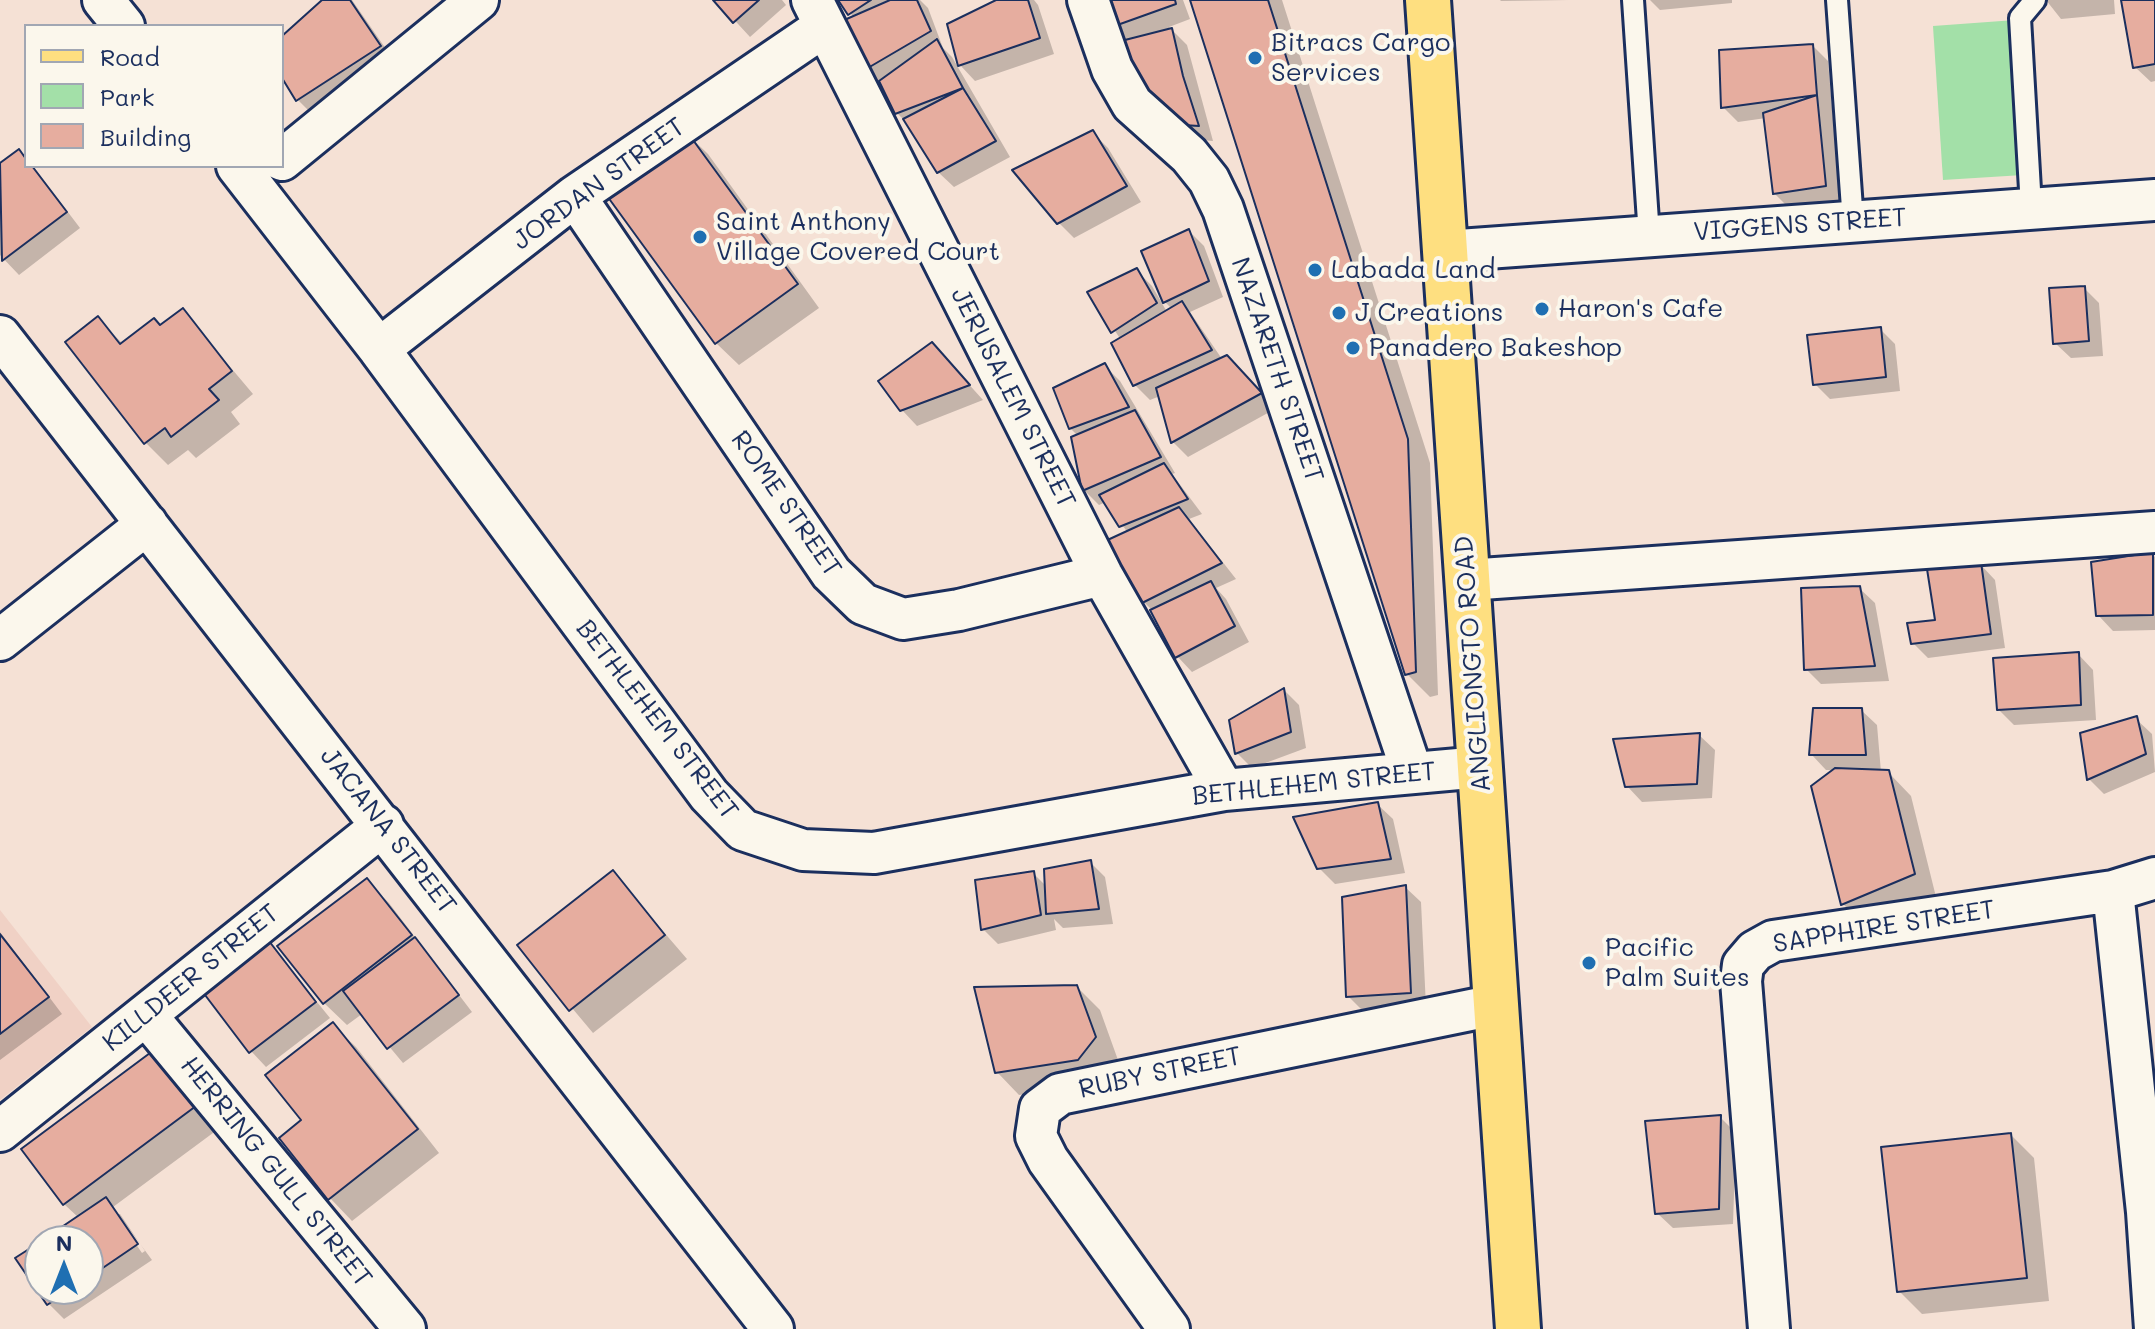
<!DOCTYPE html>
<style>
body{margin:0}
#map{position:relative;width:2155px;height:1329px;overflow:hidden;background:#f5e1d5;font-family:Mali,sans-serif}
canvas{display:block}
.legend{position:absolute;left:24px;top:24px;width:260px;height:144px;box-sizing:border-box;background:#fbf7ec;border:2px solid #a1a7b3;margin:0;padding:10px 14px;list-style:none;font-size:24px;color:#1b2f5e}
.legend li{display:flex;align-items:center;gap:16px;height:40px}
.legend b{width:40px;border:2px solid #a1a7b3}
.north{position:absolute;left:24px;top:1225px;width:80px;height:80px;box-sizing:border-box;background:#fbf7ec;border:2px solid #a1a7b3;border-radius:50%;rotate:0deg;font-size:22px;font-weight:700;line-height:32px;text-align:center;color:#1b2f5e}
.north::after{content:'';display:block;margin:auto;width:28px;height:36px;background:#1f6fb2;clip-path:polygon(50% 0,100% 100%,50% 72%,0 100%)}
</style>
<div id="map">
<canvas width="2155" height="1329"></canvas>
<ul class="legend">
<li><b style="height:10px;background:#fedf80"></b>Road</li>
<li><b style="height:22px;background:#a3e0a8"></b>Park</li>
<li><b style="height:22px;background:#e6ad9f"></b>Building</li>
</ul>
<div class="north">N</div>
</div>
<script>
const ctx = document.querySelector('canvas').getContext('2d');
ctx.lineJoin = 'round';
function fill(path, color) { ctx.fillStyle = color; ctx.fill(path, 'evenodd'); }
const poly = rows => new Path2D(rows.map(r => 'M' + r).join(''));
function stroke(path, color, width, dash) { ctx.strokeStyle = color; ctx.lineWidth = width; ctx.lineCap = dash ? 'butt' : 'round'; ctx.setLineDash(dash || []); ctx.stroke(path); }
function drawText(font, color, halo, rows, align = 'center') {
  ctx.font = font + ' Mali,sans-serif'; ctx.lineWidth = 8; ctx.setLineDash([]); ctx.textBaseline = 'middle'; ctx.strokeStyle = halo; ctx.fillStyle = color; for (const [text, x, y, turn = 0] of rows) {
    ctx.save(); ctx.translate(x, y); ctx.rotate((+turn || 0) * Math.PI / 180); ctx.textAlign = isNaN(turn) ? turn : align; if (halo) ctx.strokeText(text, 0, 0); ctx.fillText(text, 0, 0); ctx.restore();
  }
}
fill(poly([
 [0,910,92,1027,0,1100]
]), '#f0d1c5');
fill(poly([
 [2029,19,2039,174,1943,180,1933,26]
]), '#a3e0a8');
fill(poly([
 [325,0,352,0,395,62,313,115,298,100,282,74,282,39],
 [716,0,782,0,786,5,750,37],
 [841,0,920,0,928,8,943,48,952,57,1010,157,954,187,938,172,910,126,897,113,882,83,878,86,862,71,854,18],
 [1001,0,1034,0,1038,5,1054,54,975,81,960,65],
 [1102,0,1183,0,1190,19,1169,27,1187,45,1213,141,1184,139,1125,42,1111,27],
 [1192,0,1282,0,1430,463,1438,695,1430,697,1407,674],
 [1500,0,1569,0,1501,1],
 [1650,0,1732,0,1732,3,1660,10],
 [2046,0,2114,0,2115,14,2061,19],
 [2124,0,2155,0,2155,81,2151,82,2135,67],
 [1813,46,1828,61,1840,201,1790,209,1775,194,1766,118,1738,122,1723,107],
 [685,132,708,154,819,308,739,365,716,343],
 [1093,133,1108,148,1141,202,1074,238,1058,222],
 [19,152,26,159,26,166,33,166,80,228,19,275,0,255,0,166],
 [1189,231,1204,246,1223,297,1190,312,1222,359,1242,373,1275,409,1188,457,1173,442,1160,396,1150,400,1135,385,1121,340,1090,293,1136,270,1152,286,1167,312,1172,309,1164,301],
 [2084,288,2099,303,2103,356,2071,358,2055,343],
 [183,311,253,394,231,412,240,424,196,458,188,450,168,465,146,443,98,319,123,344,161,327],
 [1880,329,1895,344,1900,391,1830,399,1815,384],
 [947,360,983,400,917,426,902,410],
 [1105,366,1120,381,1175,473,1172,474,1202,514,1189,519,1236,579,1216,588,1226,599,1249,642,1192,672,1177,656,1153,611,1144,602,1128,533,1106,502,1099,505,1084,490,1078,436,1070,428],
 [2152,554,2155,557,2155,630,2113,631,2098,615],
 [1980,564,1995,580,2005,648,1928,658,1913,643,1937,621],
 [1859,588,1875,603,1889,681,1821,684,1806,669],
 [2078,654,2093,670,2096,720,2014,725,1999,710],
 [1284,690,1299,705,1306,748,1252,768,1237,753],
 [1861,710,1877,725,1881,772,1888,772,1911,796,1936,897,1866,926,1843,904,1836,770,1826,770,1811,754],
 [2136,719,2152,734,2155,772,2104,794,2089,779],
 [1699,735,1715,750,1712,798,1642,802,1627,786],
 [1377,804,1393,819,1405,873,1335,884,1319,868],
 [1090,862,1105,877,1113,924,1063,928,1054,919,1056,930,998,944,983,929,1033,873,1047,887],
 [613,873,687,959,593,1033,520,946],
 [367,881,389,903,472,1012,403,1063,362,1014,347,1025,324,1003],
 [1405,887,1421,902,1426,1007,1363,1011,1348,996],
 [0,932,62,1014,0,1060],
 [269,943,330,1018,266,1067,251,1051],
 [1077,987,1100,1010,1118,1060,1101,1082,1019,1095,997,1072],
 [333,1025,356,1047,439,1153,352,1221,330,1198,304,1120],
 [154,1053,217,1130,113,1207,152,1260,64,1319,49,1304,18,1259,40,1244,40,1289,88,1289,88,1241,45,1241,79,1218,64,1204],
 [115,1214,120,1214,145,1251,142,1253],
 [1721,1118,1736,1133,1733,1224,1673,1228,1657,1213],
 [2011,1135,2034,1158,2049,1301,1922,1314,1899,1291]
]), '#0003');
const building = poly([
 [322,0,350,0,381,46,296,101,282,78,282,36,322,0],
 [713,0,759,0,733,23,713,0],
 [838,0,871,0,848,15,838,0],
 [890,0,917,0,931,31,861,72,842,21,890,0],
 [996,0,1028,0,1040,38,958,66,947,24,996,0],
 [1100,0,1175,0,1176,4,1109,28,1100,0],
 [1190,0,1268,0,1408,439,1416,672,1405,675,1190,0],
 [2121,0,2155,0,2155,64,2133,68,2121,0],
 [1172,28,1183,76,1199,126,1167,124,1117,42,1172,28],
 [937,39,963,88,895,114,879,81,937,39],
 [1813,44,1817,95,1721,108,1719,50,1813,44],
 [963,88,996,141,937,173,903,119,963,88],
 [1817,95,1826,186,1773,194,1763,113,1817,95],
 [685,129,798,284,715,344,602,189,685,129],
 [1093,130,1127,186,1057,224,1012,170,1093,130],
 [19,149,26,159,26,166,32,166,67,212,2,261,0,163,19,149],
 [1189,229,1209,281,1163,303,1141,251,1189,229],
 [1137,268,1157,303,1111,333,1087,292,1137,268],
 [2085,286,2089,341,2053,344,2049,288,2085,286],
 [1182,301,1212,350,1133,386,1111,343,1182,301],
 [183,308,232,371,209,389,219,400,171,437,165,428,144,444,65,342,98,316,120,344,154,318,160,325,183,308],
 [1881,327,1886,377,1813,385,1807,335,1881,327],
 [932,342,970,385,900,411,878,381,932,342],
 [1227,355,1262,393,1171,443,1156,388,1227,355],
 [1105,363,1129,407,1069,429,1053,388,1105,363],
 [1135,410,1161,457,1082,491,1071,437,1135,410],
 [1164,463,1188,499,1119,527,1099,495,1164,463],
 [1179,507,1222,563,1142,603,1101,543,1179,507],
 [2153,552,2153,615,2096,616,2091,562,2153,552],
 [1981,562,1991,634,1911,644,1907,623,1935,620,1927,569,1981,562],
 [1211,581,1235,626,1175,658,1150,610,1211,581],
 [1860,586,1875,666,1804,670,1801,588,1860,586],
 [2079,652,2081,705,1997,710,1993,658,2079,652],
 [1284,688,1291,732,1235,754,1229,720,1284,688],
 [1813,708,1862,708,1866,755,1809,755,1813,708],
 [2137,716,2146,754,2087,780,2080,733,2137,716],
 [1700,733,1697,784,1625,787,1613,739,1700,733],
 [1835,768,1889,770,1915,874,1841,905,1811,786,1835,768],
 [1378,802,1391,859,1317,869,1293,817,1378,802],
 [1091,860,1099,909,1046,914,1044,869,1091,860],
 [613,870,665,935,569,1011,517,945,613,870],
 [1034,871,1041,915,981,930,975,880,1034,871],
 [367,878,412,935,323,1004,277,946,367,878],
 [1406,885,1411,993,1346,997,1342,897,1406,885],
 [0,934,49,997,0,1034,0,934],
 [415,937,459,995,387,1049,343,991,415,937],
 [269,941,316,1002,249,1053,202,991,269,941],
 [1077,985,1096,1037,1078,1060,995,1073,974,987,1077,985],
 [333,1022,418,1129,328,1200,279,1138,301,1120,265,1075,333,1022],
 [154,1050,196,1106,63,1205,21,1149,154,1050],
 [1721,1115,1719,1209,1655,1214,1645,1121,1721,1115],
 [2011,1133,2027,1278,1897,1292,1881,1147,2011,1133],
 [106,1197,138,1244,88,1278,88,1241,41,1241,106,1197],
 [40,1242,40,1289,71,1289,47,1305,15,1258,40,1242]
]);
fill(building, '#e6ad9f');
stroke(building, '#1b2f5e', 2);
const service = poly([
 [1633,0,1649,236],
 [1837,0,1853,222],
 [2031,207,2020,18,2035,0]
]);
const minor = poly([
 [103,0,124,26],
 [812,0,1102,575,1224,790],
 [1088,0,1112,69,1132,104,1189,155,1209,180,1223,209,1412,772],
 [282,160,478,0],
 [237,166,379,349,709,795,743,830,803,850,874,853,1224,790,1481,767],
 [575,196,831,573,863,604,903,619,959,610,1102,575],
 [1445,251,2155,200],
 [0,336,773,1329],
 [379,349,575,196,825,26],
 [1467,580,2155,532],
 [0,640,147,524],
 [2113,891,2147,1212,2155,1329],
 [146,1015,405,1329],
 [0,1131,383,825],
 [1169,1329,1048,1160,1036,1136,1040,1109,1060,1094,1495,1005],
 [1769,1329,1741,981,1743,965,1755,951,1773,941,2113,891,2155,878]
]);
const primary = poly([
 [1428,0,1518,1329]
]);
stroke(service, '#1b2f5e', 26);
stroke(minor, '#1b2f5e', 46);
stroke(primary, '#1b2f5e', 50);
stroke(service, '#fbf7ec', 20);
stroke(minor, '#fbf7ec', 40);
stroke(primary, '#fedf80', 44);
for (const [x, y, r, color] of [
 [1255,58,8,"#1f6fb2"],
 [700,237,8,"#1f6fb2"],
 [1315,270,8,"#1f6fb2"],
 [1542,309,8,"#1f6fb2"],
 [1339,313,8,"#1f6fb2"],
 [1353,348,8,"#1f6fb2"],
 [1589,963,8,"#1f6fb2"]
]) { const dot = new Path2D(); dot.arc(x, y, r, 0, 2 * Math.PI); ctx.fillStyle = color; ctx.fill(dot); stroke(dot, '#fbf7ec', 3); }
drawText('26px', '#1b2f5e', '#fbf7ec', [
 ["Bitracs Cargo",1271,43],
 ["Services",1271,73],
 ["Saint Anthony",716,222],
 ["Village Covered Court",716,252],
 ["Labada Land",1331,270],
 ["Haron's Cafe",1558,309],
 ["J Creations",1355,313],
 ["Panadero Bakeshop",1369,348],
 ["Pacific",1605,948],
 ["Palm Suites",1605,978]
], 'left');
drawText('26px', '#1b2f5e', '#fbf7ec', [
 ["JORDAN STREET",599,184,-36],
 ["VIGGENS STREET",1800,225,-4],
 ["NAZARETH STREET",1277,370,71],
 ["JERUSALEM STREET",1013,398,63],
 ["ROME STREET",786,504,55],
 ["ANGLIONGTO ROAD",1473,664,-94],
 ["BETHLEHEM STREET",657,720,52],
 ["BETHLEHEM STREET",1314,784,-6],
 ["JACANA STREET",388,831,52],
 ["SAPPHIRE STREET",1884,927,-9],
 ["KILLDEER STREET",191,978,-39],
 ["RUBY STREET",1160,1073,-12],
 ["HERRING GULL STREET",276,1172,51]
]);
</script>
